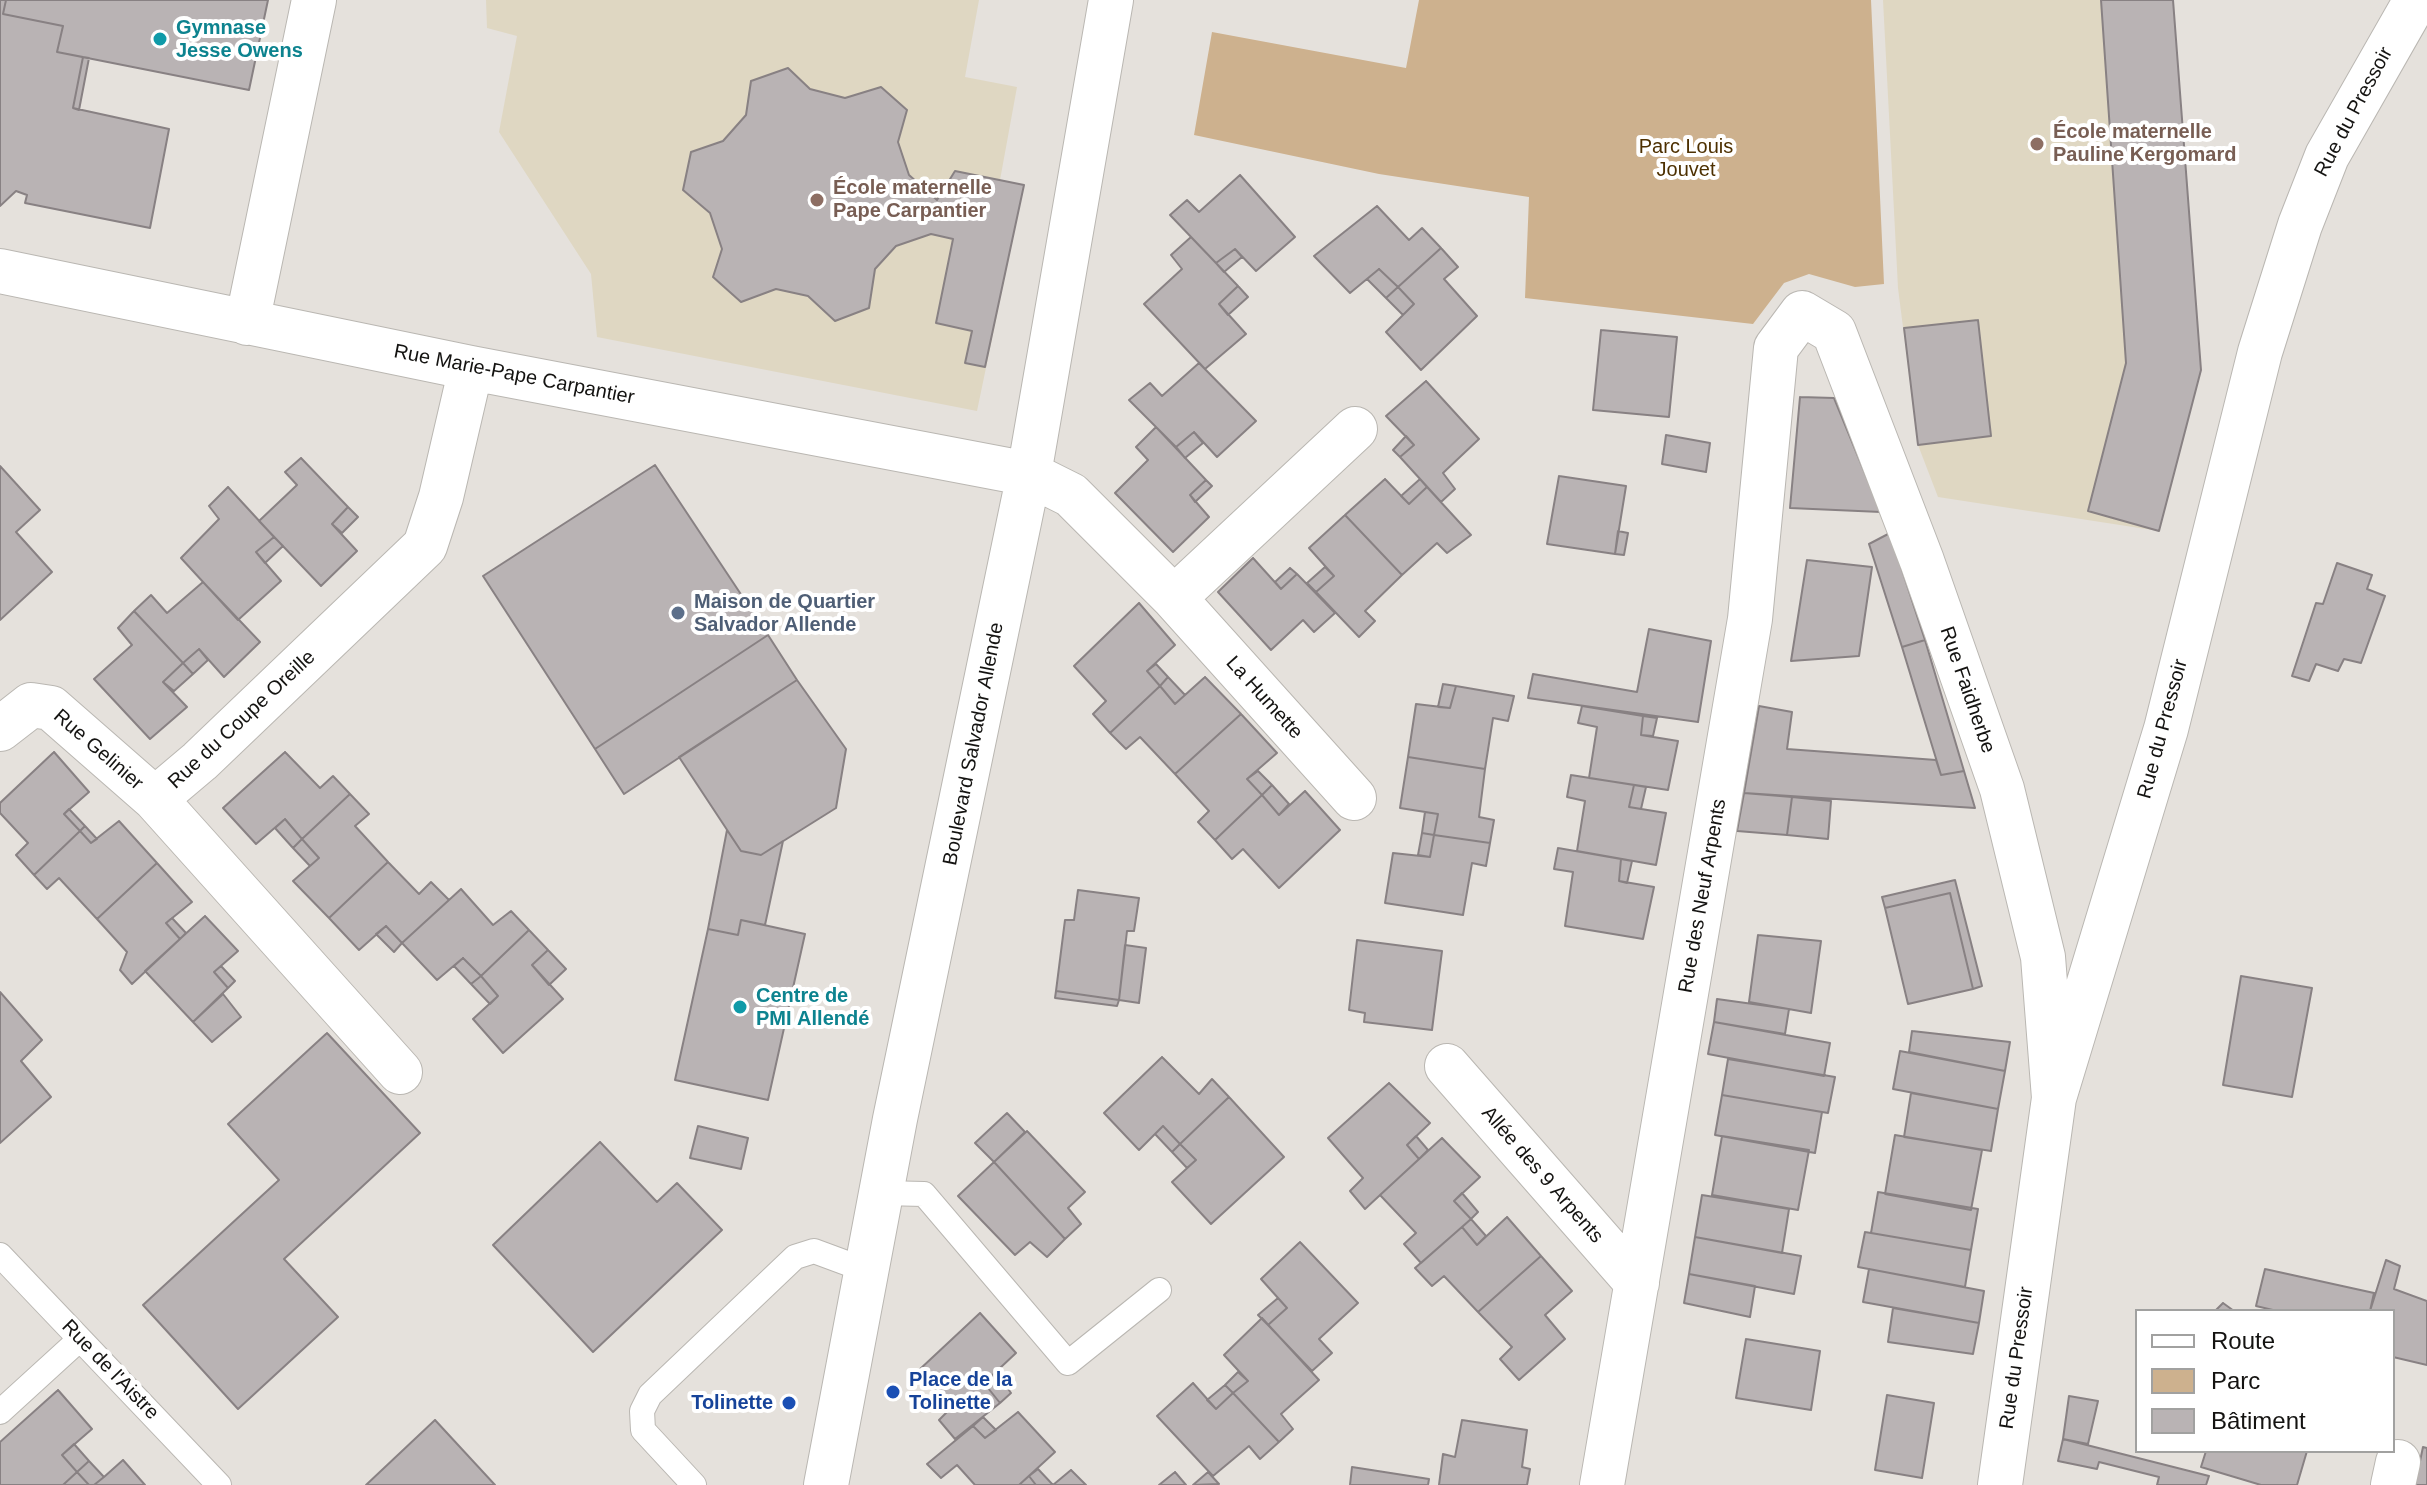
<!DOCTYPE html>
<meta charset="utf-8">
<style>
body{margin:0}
#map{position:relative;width:2427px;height:1485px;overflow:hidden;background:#e5e1dc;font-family:Helvetica,sans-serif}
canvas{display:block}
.legend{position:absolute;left:2135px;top:1309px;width:260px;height:144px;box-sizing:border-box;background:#fff;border:2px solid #a1a1a0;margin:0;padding:10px 14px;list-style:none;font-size:24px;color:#141311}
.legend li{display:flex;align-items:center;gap:16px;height:40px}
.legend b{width:40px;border:2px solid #a1a1a0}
</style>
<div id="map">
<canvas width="2427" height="1485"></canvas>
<ul class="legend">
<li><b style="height:10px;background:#fff"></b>Route</li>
<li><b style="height:22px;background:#cdb18e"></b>Parc</li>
<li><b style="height:22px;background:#b9b3b4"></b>Bâtiment</li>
</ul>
</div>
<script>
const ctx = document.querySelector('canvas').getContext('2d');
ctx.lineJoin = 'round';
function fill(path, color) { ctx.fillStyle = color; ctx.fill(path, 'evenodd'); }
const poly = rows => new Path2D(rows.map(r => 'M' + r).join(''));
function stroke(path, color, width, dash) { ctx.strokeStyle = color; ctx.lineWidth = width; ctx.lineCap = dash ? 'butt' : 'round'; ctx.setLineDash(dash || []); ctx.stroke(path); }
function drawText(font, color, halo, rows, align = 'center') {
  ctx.font = font + ' Helvetica,sans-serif'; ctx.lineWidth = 8; ctx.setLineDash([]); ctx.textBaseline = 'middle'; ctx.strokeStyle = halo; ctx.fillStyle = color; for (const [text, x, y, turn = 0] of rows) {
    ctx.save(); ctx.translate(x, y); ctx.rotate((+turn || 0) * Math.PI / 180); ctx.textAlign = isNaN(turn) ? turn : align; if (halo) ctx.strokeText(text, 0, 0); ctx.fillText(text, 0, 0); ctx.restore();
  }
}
fill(poly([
 [486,0,979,0,965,77,1017,87,1000,180,1024,185,977,411,597,337,591,274,499,132,517,36,487,28],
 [1883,0,2173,0,2201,370,2159,531,1938,497,1918,445,1898,288]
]), '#dfd7c2');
fill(poly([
 [1419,0,1871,0,1884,284,1855,287,1809,274,1784,283,1753,324,1525,298,1529,197,1379,174,1194,135,1212,32,1406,68]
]), '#cdb18e');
const building = poly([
 [0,0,6,0,3,14,63,26,57,52,83,57,73,108,169,129,150,228,25,203,27,195,16,191,0,206,0,0],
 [6,0,268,0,249,90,57,52,63,26,3,14,6,0],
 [2101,0,2173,0,2201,370,2159,531,2088,511,2126,363,2101,0],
 [83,57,89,58,79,110,73,108,83,57],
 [788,68,810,89,845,98,881,87,907,110,898,142,909,175,937,200,955,171,1024,185,985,367,965,363,972,331,936,323,953,239,931,234,896,246,875,269,869,308,835,321,808,296,776,289,741,302,713,277,722,249,710,213,683,190,691,152,723,141,746,115,751,81,788,68],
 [1240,175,1295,237,1256,271,1235,249,1216,263,1170,215,1187,200,1199,212,1240,175],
 [1377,206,1409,240,1422,228,1441,248,1398,287,1379,269,1350,293,1314,256,1377,206],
 [1191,237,1238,286,1219,304,1246,334,1205,369,1144,304,1182,269,1171,255,1191,237],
 [1441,248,1458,267,1444,279,1477,316,1421,370,1386,332,1414,304,1398,287,1441,248],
 [1235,249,1242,257,1224,272,1216,263,1235,249],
 [1379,269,1398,287,1386,298,1367,279,1379,269],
 [1238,286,1248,297,1228,315,1219,304,1238,286],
 [1398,287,1414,304,1403,315,1386,298,1398,287],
 [1978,320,1991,436,1918,445,1904,328,1978,320],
 [1601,330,1677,337,1669,417,1593,410,1601,330],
 [1199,363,1256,421,1217,457,1194,432,1176,447,1129,400,1150,383,1162,396,1199,363],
 [1426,381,1479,439,1443,473,1455,489,1441,502,1400,457,1414,445,1386,416,1426,381],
 [1800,397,1834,398,1881,512,1790,508,1800,397],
 [1156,427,1206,480,1190,495,1209,517,1173,552,1115,493,1148,460,1136,447,1156,427],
 [1194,432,1203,443,1185,458,1176,447,1194,432],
 [1666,435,1710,443,1706,472,1662,464,1666,435],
 [1406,436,1414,445,1400,457,1393,450,1406,436],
 [301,458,348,507,332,524,357,551,321,586,259,521,297,485,285,472,301,458],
 [655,465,768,635,595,749,483,576,655,465],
 [0,466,40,510,16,532,52,572,0,620,0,466],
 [1559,476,1626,486,1615,554,1547,544,1559,476],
 [1385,479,1409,504,1427,487,1471,535,1447,553,1437,543,1402,575,1345,515,1385,479],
 [1420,479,1427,487,1409,504,1401,496,1420,479],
 [1206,480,1212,486,1195,502,1190,495,1206,480],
 [228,487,274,537,256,552,281,581,238,620,181,558,219,519,209,506,228,487],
 [348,507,358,517,342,533,332,524,348,507],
 [1345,515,1402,575,1365,611,1375,621,1359,637,1316,592,1334,576,1309,548,1345,515],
 [1618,531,1628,533,1624,555,1615,554,1618,531],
 [1890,533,1925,640,1902,647,1869,544,1890,533],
 [274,537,283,546,265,563,256,552,274,537],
 [1253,558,1281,589,1297,574,1335,613,1314,632,1303,620,1271,650,1218,592,1253,558],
 [1807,560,1872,567,1859,656,1791,661,1807,560],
 [2337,563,2372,575,2367,589,2385,596,2361,663,2344,659,2338,671,2316,664,2309,681,2292,676,2316,603,2323,604,2337,563],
 [1325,567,1334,576,1316,592,1307,583,1325,567],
 [1290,568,1297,574,1281,589,1275,582,1290,568],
 [203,582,260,642,224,677,199,649,183,663,134,611,151,595,167,613,203,582],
 [1139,603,1175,645,1147,671,1160,686,1110,733,1093,714,1106,701,1074,666,1139,603],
 [134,611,183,663,163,682,187,707,150,739,94,679,132,645,118,628,134,611],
 [1649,629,1711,641,1698,722,1528,698,1533,674,1637,692,1649,629],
 [768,635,797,680,624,794,595,749,768,635],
 [1925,640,1964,771,1941,775,1902,647,1925,640],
 [199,649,208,660,193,674,183,663,199,649],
 [183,663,193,674,174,691,163,682,183,663],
 [1156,664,1168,677,1160,686,1147,671,1156,664],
 [1168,677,1185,695,1175,704,1160,686,1168,677],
 [1205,677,1241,714,1175,774,1140,737,1126,749,1110,733,1160,686,1175,704,1205,677],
 [797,680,846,749,836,808,761,855,741,851,679,757,797,680],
 [1443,684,1456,686,1450,708,1438,707,1443,684],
 [1456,686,1514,696,1508,721,1493,718,1485,769,1408,757,1416,704,1450,708,1456,686],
 [1582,706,1643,716,1641,735,1678,741,1668,790,1589,778,1597,727,1578,723,1582,706],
 [1759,706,1792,712,1787,749,1936,760,1941,775,1964,771,1975,808,1744,793,1759,706],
 [1241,714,1277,753,1247,779,1262,795,1215,840,1198,822,1209,811,1175,774,1241,714],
 [1643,716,1657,718,1653,736,1641,735,1643,716],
 [54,752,89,792,64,814,80,831,34,875,16,855,28,843,0,813,0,803,54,752],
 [285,752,320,788,333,776,350,794,302,839,285,819,256,844,223,808,285,752],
 [1408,757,1485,769,1479,817,1494,820,1490,843,1434,835,1438,814,1400,808,1408,757],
 [1258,771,1272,785,1262,795,1247,779,1258,771],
 [1571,775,1634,785,1629,807,1666,813,1656,865,1577,851,1585,801,1567,797,1571,775],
 [1272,785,1289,804,1279,815,1262,795,1272,785],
 [1634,785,1646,787,1641,809,1629,807,1634,785],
 [1305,791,1340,830,1279,888,1243,849,1232,859,1215,840,1262,795,1279,815,1305,791],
 [1744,793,1792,797,1787,835,1737,831,1744,793],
 [350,794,369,814,355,826,388,862,329,918,293,881,319,858,302,839,350,794],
 [1792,797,1831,801,1828,839,1787,835,1792,797],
 [69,809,85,826,80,831,64,814,69,809],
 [1425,812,1438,814,1434,835,1422,833,1425,812],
 [285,819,302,839,293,848,275,828,285,819],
 [119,821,157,863,97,919,59,878,47,889,34,875,80,831,91,843,119,821],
 [85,826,97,839,91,843,80,831,85,826],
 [727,830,741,851,761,855,783,841,765,925,741,920,738,935,708,929,727,830],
 [1422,833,1434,835,1430,857,1418,855,1422,833],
 [1434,835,1490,843,1486,866,1472,863,1463,915,1385,903,1393,853,1430,857,1434,835],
 [302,839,319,858,310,866,293,848,302,839],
 [1558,848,1621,859,1619,881,1654,887,1643,939,1565,926,1573,872,1554,869,1558,848],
 [1621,859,1632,861,1627,883,1619,881,1621,859],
 [388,862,419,894,431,882,449,900,402,943,386,926,359,950,329,918,388,862],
 [157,863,192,902,166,923,180,939,132,984,120,970,127,952,97,919,157,863],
 [1955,880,1982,986,1973,989,1950,893,1885,908,1882,897,1955,880],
 [461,889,493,925,511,911,529,930,481,976,463,958,437,980,402,943,461,889],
 [1078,890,1139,898,1134,931,1127,931,1119,1000,1056,991,1065,920,1074,920,1078,890],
 [1950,893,1973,989,1908,1004,1885,908,1950,893],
 [205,916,238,951,214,972,228,988,193,1022,145,971,205,916],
 [172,918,186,933,180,939,166,923,172,918],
 [741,920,805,934,768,1100,675,1080,708,929,738,935,741,920],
 [386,926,402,943,394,952,376,934,386,926],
 [529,930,548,950,532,965,563,999,503,1053,473,1019,498,996,481,976,529,930],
 [1758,935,1821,941,1811,1013,1749,1002,1758,935],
 [1357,940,1442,951,1432,1030,1364,1022,1365,1013,1349,1010,1357,940],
 [1125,945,1146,948,1139,1003,1119,1000,1125,945],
 [548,950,566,969,549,985,532,965,548,950],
 [463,958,481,976,471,984,454,966,463,958],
 [221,966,235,981,228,988,214,972,221,966],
 [481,976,498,996,490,1004,471,984,481,976],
 [2241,976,2312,988,2292,1097,2223,1085,2241,976],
 [1056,991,1119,1000,1117,1006,1055,998,1056,991],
 [0,992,42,1040,21,1061,51,1097,0,1143,0,992],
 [223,994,241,1017,212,1042,193,1022,223,994],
 [1717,999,1789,1009,1785,1034,1714,1022,1717,999],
 [1714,1022,1830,1043,1824,1076,1708,1054,1714,1022],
 [1912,1031,2010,1042,2005,1071,1909,1052,1912,1031],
 [327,1033,420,1133,284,1259,338,1317,238,1409,143,1305,279,1180,228,1124,327,1033],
 [1900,1051,2005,1071,1998,1109,1893,1089,1900,1051],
 [1162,1057,1199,1094,1212,1079,1229,1097,1180,1144,1163,1126,1139,1150,1104,1113,1162,1057],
 [1728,1059,1835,1077,1828,1113,1722,1095,1728,1059],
 [1389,1083,1430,1123,1407,1145,1419,1159,1365,1209,1350,1191,1363,1178,1328,1138,1389,1083],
 [1911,1093,1998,1109,1991,1151,1904,1137,1911,1093],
 [1722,1095,1822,1112,1815,1153,1715,1135,1722,1095],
 [1229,1097,1284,1157,1211,1224,1172,1182,1196,1160,1180,1144,1229,1097],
 [1007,1113,1025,1132,994,1162,975,1143,1007,1113],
 [698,1126,748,1138,741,1169,690,1158,698,1126],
 [1163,1126,1180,1144,1172,1152,1155,1134,1163,1126],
 [1027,1131,1085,1192,1068,1208,1081,1224,1065,1239,994,1162,1027,1131],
 [1895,1135,1982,1150,1971,1210,1885,1194,1895,1135],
 [1416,1136,1428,1150,1419,1159,1407,1145,1416,1136],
 [1722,1136,1809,1150,1798,1210,1712,1195,1722,1136],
 [1442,1138,1480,1177,1454,1201,1471,1219,1421,1263,1404,1244,1416,1233,1380,1195,1442,1138],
 [600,1142,657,1202,677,1183,722,1230,593,1352,493,1245,600,1142],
 [1180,1144,1196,1160,1187,1168,1172,1152,1180,1144],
 [994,1162,1065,1239,1047,1257,1030,1242,1015,1255,958,1196,994,1162],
 [1878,1192,1978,1209,1971,1250,1871,1233,1878,1192],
 [1462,1193,1478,1212,1471,1219,1454,1201,1462,1193],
 [1702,1195,1789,1209,1782,1253,1695,1237,1702,1195],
 [1507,1217,1541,1256,1478,1312,1444,1276,1432,1286,1415,1268,1462,1227,1477,1245,1507,1217],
 [1471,1219,1486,1236,1477,1245,1462,1227,1471,1219],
 [1865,1232,1971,1250,1965,1287,1858,1267,1865,1232],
 [1695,1237,1801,1256,1794,1294,1689,1274,1695,1237],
 [1300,1242,1358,1303,1319,1339,1332,1353,1312,1371,1268,1325,1287,1308,1261,1279,1300,1242],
 [1541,1256,1572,1291,1545,1315,1565,1339,1519,1380,1500,1359,1512,1347,1478,1312,1541,1256],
 [2386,1260,2400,1266,2394,1289,2427,1301,2427,1365,2393,1357,2393,1311,2370,1311,2386,1260],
 [1869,1269,1984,1291,1979,1323,1863,1302,1869,1269],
 [2265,1269,2374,1293,2370,1311,2277,1311,2256,1306,2265,1269],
 [1689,1274,1755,1286,1750,1317,1684,1303,1689,1274],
 [1278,1298,1287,1308,1268,1325,1258,1315,1278,1298],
 [2223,1303,2234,1311,2215,1311,2223,1303],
 [1893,1308,1979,1323,1973,1354,1888,1342,1893,1308],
 [980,1313,1016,1353,984,1383,1000,1403,955,1439,939,1420,952,1407,919,1370,980,1313],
 [1262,1318,1319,1380,1281,1414,1293,1429,1279,1442,1233,1393,1248,1381,1224,1355,1262,1318],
 [1746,1339,1820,1351,1811,1410,1736,1398,1746,1339],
 [1238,1372,1248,1381,1233,1393,1225,1385,1238,1372],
 [997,1373,1011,1393,1000,1403,984,1383,997,1373],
 [1193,1383,1216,1409,1233,1393,1279,1442,1260,1459,1249,1446,1213,1476,1157,1416,1193,1383],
 [1225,1385,1233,1393,1216,1409,1207,1400,1225,1385],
 [58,1390,92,1429,62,1455,77,1472,63,1485,0,1485,0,1442,58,1390],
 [1887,1395,1934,1403,1922,1478,1875,1470,1887,1395],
 [2069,1396,2098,1401,2088,1444,2063,1439,2069,1396],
 [1018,1412,1055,1452,1019,1485,975,1485,957,1465,941,1478,927,1464,973,1426,985,1438,1018,1412],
 [983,1417,996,1430,985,1438,973,1426,983,1417],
 [435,1420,495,1485,366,1485,435,1420],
 [1462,1420,1527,1430,1522,1467,1530,1469,1527,1485,1439,1485,1443,1454,1455,1457,1462,1420],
 [2063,1439,2209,1476,2206,1485,2157,1485,2159,1477,2099,1462,2097,1469,2058,1461,2063,1439],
 [74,1444,89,1461,77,1472,62,1455,74,1444],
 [2423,1447,2427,1448,2427,1485,2415,1485,2423,1447],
 [2206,1451,2307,1451,2297,1485,2261,1485,2201,1467,2206,1451],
 [123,1460,145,1485,94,1485,104,1477,123,1460],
 [89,1461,104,1477,94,1485,89,1485,77,1472,89,1461],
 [1352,1467,1429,1479,1428,1485,1350,1485,1352,1467],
 [1038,1469,1053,1485,1036,1485,1029,1476,1038,1469],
 [1071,1470,1086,1485,1053,1485,1071,1470],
 [77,1472,89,1485,63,1485,77,1472],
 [1175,1472,1186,1485,1159,1485,1175,1472],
 [1208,1472,1219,1484,1193,1485,1208,1472],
 [1029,1476,1036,1485,1019,1485,1029,1476]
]);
fill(building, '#b9b3b4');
stroke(building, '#888183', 2);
const lane = poly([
 [882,1193,924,1194,1068,1363,1159,1290],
 [0,1255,219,1485],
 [0,1412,80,1339],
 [694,1485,643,1430,642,1411,650,1395,795,1257,814,1251,868,1271]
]);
const street = poly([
 [0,271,471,368,1029,474,1071,495,1174,598,1354,798],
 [247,323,314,0],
 [1174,598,1355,429],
 [0,729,31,705,51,708,155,799],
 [1447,1066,1637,1283],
 [400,1072,155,799,200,761,425,546,441,497,471,368],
 [826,1485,895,1119,1029,474,1111,0],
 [1602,1485,1750,619,1776,348,1802,313,1834,332,1922,561,2002,789,2043,957,2054,1098],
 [2000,1485,2054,1098,2166,729,2260,352,2300,225,2327,156,2416,0],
 [2393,1485,2398,1462]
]);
stroke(lane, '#bab7b2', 26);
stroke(street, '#bab7b2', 46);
stroke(lane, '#fff', 24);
stroke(street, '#fff', 44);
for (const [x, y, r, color] of [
 [160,39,8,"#0f9aa8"],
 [2037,144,8,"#8d6e63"],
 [817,200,8,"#8d6e63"],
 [678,613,8,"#5c6f8a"],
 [740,1007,8,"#0f9aa8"],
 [893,1392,8,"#1a4fb4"],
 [789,1403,8,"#1a4fb4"]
]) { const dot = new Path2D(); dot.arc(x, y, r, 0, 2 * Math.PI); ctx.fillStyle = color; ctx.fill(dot); stroke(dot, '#fff', 3); }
drawText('bold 20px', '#0d838f', '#fff', [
 ["Gymnase",176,28],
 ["Jesse Owens",176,51],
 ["Centre de",756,996],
 ["PMI Allendé",756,1019]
], 'left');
drawText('20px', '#141311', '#fff', [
 ["Rue du Pressoir",2354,112,-62],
 ["Rue Marie-Pape Carpantier",514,375,11],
 ["Rue Faidherbe",1967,690,71],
 ["La Humette",1264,698,48],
 ["Rue du Coupe Oreille",242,720,-43],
 ["Rue du Pressoir",2163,729,-75],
 ["Boulevard Salvador Allende",974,744,-79],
 ["Rue Gelinier",98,750,41],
 ["Rue des Neuf Arpents",1703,896,-80],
 ["Allée des 9 Arpents",1542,1175,49],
 ["Rue du Pressoir",2017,1358,-82],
 ["Rue de l'Aistre",110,1370,46]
]);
drawText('bold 20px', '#785e54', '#fff', [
 ["École maternelle",2053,132],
 ["Pauline Kergomard",2053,155],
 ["École maternelle",833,188],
 ["Pape Carpantier",833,211]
], 'left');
drawText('20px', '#4d3001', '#fff', [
 ["Parc Louis",1686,147],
 ["Jouvet",1686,170]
]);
drawText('bold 20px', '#4e5e75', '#fff', [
 ["Maison de Quartier",694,602],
 ["Salvador Allende",694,625]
], 'left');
drawText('bold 20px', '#164399', '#fff', [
 ["Place de la",909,1380],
 ["Tolinette",909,1403],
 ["Tolinette",773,1403,"right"]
], 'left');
</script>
